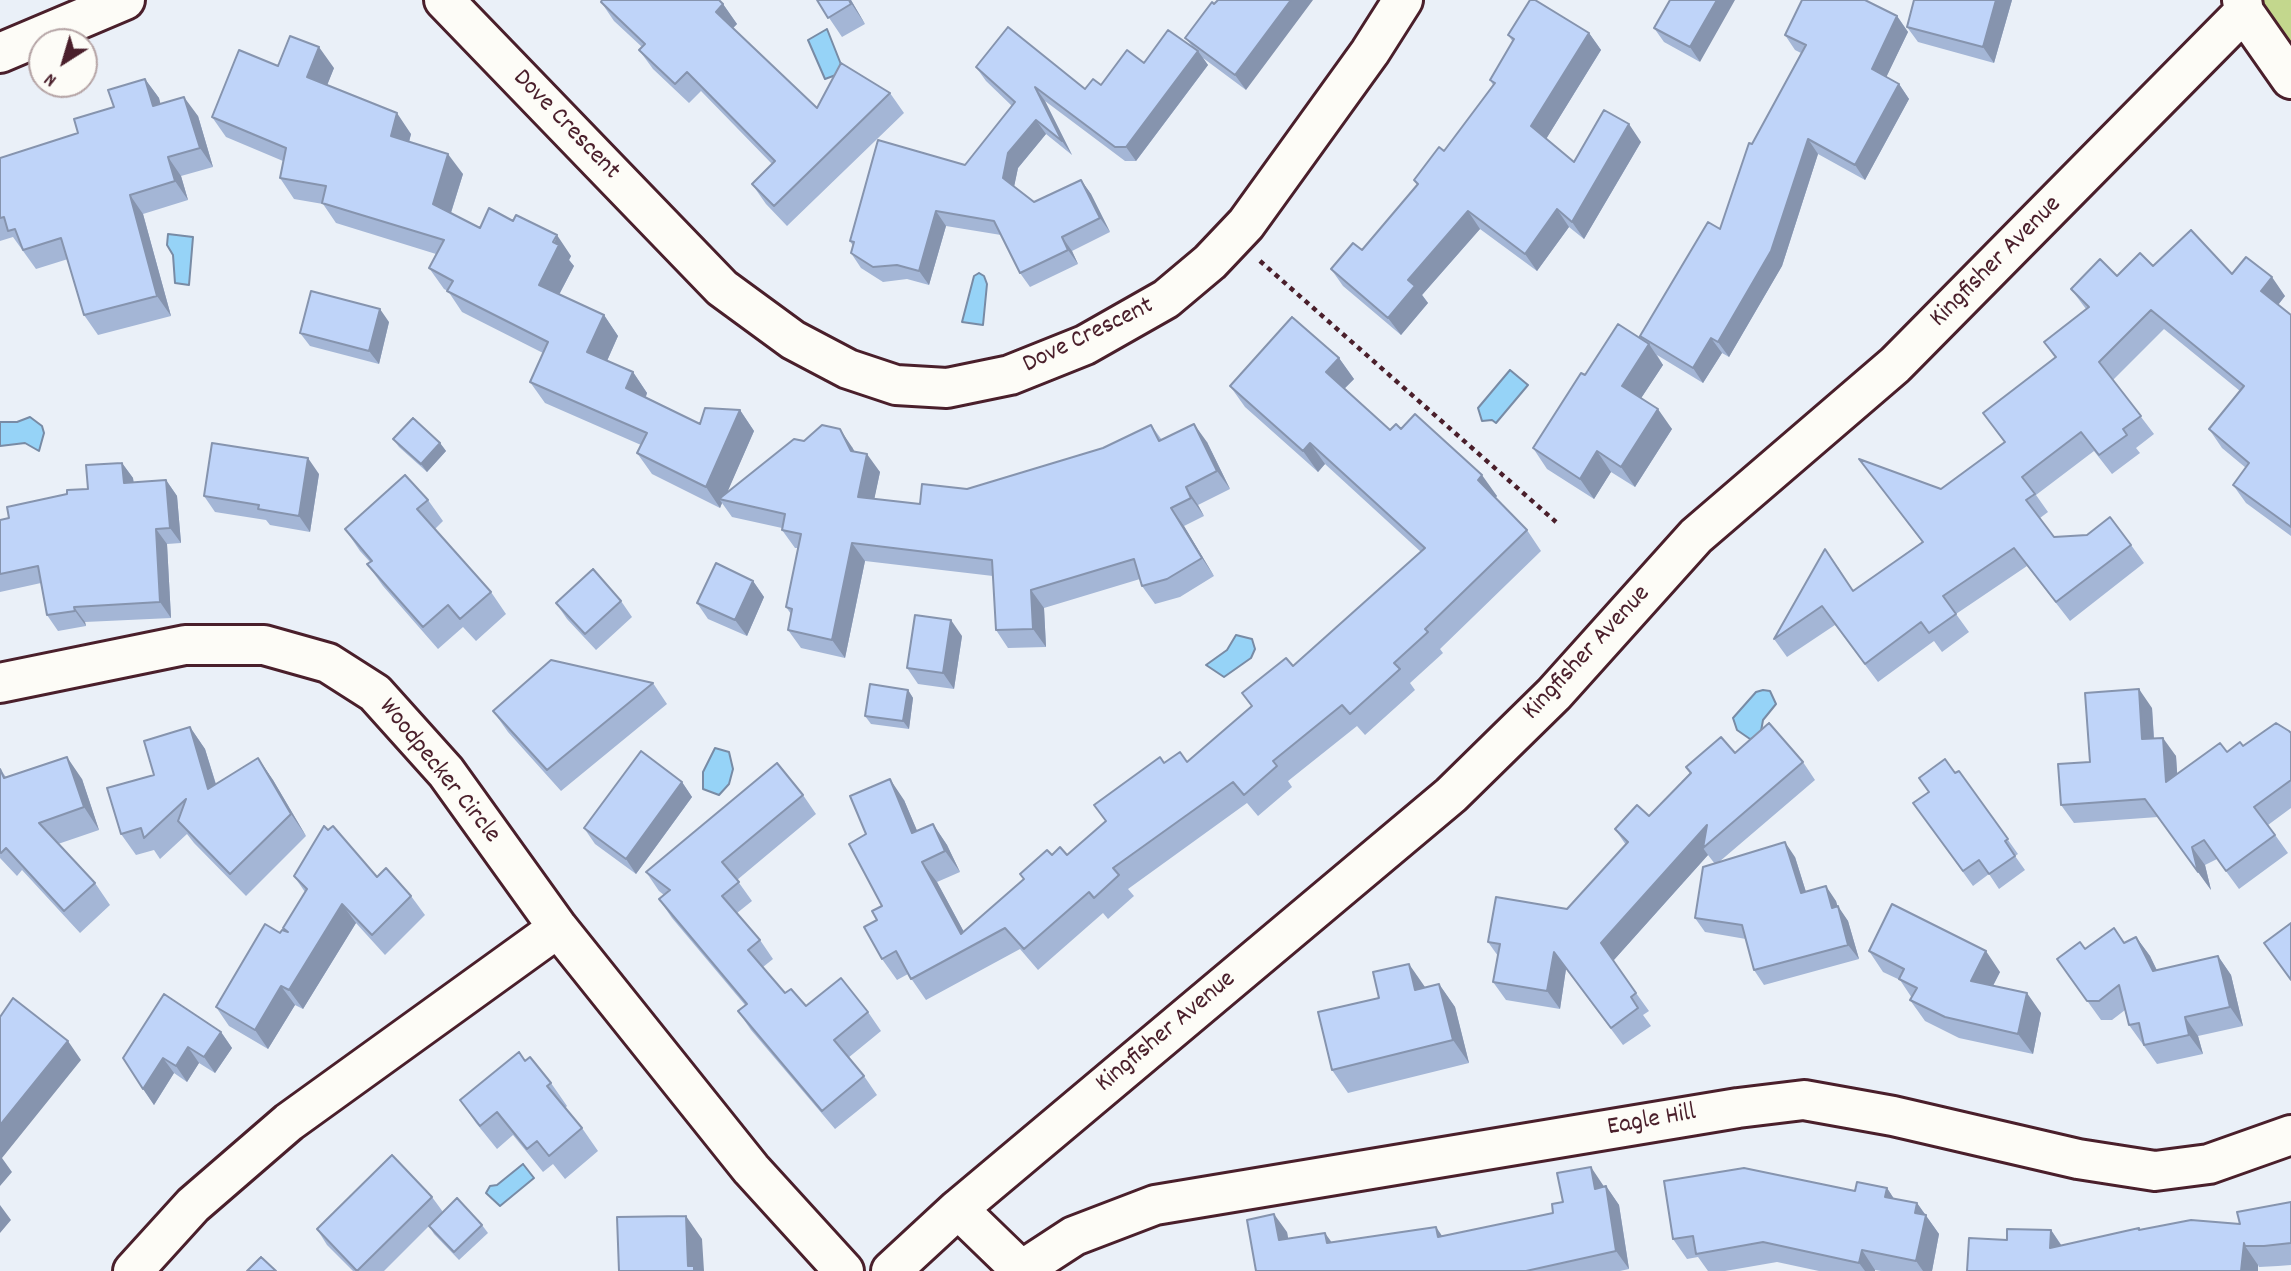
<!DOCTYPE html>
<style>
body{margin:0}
#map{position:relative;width:2291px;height:1271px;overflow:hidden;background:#eaf0f8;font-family:Dekko,sans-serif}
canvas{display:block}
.north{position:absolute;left:28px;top:28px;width:70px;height:70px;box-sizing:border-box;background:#fdfcf7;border:2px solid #b5a4a5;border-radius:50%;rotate:217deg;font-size:19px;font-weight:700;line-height:28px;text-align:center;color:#4a1f2b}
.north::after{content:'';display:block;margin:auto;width:24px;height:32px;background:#4a1f2b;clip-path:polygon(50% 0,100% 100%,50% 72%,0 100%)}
</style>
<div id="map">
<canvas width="2291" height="1271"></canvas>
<div class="north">N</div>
</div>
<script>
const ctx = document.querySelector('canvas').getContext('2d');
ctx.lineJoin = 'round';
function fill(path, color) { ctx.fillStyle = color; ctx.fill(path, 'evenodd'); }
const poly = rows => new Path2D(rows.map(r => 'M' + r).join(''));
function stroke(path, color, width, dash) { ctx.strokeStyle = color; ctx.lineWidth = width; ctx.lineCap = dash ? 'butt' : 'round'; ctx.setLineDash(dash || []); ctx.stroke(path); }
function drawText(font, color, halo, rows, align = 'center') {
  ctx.font = font + ' Dekko,sans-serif'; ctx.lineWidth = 5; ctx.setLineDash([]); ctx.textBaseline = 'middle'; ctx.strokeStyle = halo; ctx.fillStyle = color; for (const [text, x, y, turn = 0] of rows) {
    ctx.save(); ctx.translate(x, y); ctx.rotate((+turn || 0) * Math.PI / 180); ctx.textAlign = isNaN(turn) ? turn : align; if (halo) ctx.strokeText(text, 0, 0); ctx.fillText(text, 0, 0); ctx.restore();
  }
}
fill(poly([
 [2249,0,2291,0,2291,78]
]), '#c3d78d');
const water = poly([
 [827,29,844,72,825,79,808,40,827,29],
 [168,234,193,237,189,285,175,283,173,255,167,245,168,234],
 [979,273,984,276,987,284,983,325,962,322,974,276,979,273],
 [1510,370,1528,385,1496,423,1492,420,1482,421,1478,408,1510,370],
 [30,417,42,426,44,433,39,451,25,443,0,446,0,422,17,422,30,417],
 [1236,635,1252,639,1255,649,1251,658,1224,677,1206,665,1227,650,1236,635],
 [1763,690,1770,691,1776,704,1763,720,1760,737,1750,739,1737,730,1733,718,1756,692,1763,690],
 [715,748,729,752,733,769,729,784,719,795,703,789,703,772,715,748],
 [523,1164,534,1178,500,1206,486,1193,490,1186,497,1185,523,1164]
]);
fill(water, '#96d3f7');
stroke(water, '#788ba5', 2);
const minor = poly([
 [444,0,722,288,793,340,848,369,896,385,947,388,1010,375,1085,345,1166,299,1210,262,1246,224,1370,52,1403,0],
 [2242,0,2244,12,2291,79],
 [0,53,125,0],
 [0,683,185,645,264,645,328,663,375,693,446,772,558,928,751,1169,844,1271],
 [958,1209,1022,1271],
 [1022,1270,1074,1236,1155,1205,1738,1108,1804,1100,1893,1116,2078,1159,2155,1171,2209,1164,2291,1135],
 [133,1271,193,1205,289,1122,558,928],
 [891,1271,958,1209,1451,795,1554,694,1696,536,1895,365,2244,12]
]);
stroke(minor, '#4a1f2b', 44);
stroke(poly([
 [1260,261,1556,522]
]), '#4a1f2b', 4.5, [5, 5]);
stroke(minor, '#fdfcf7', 38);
fill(poly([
 [817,0,851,0,865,24,842,37],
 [1670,0,1700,62,1664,42,1654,28],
 [1914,0,2012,0,1994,63,1918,42,1907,27],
 [601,2,723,4,737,24,733,28,817,108,890,93,904,113,787,226,766,204,752,184,772,164,701,91,689,103,653,69,639,50,642,47,614,21],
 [1212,2,1246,90,1203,58,1208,65,1136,161,1125,161,1045,101,1072,155,1046,134,1018,168,1014,186,1034,202,1081,180,1091,194,1110,232,1072,251,1078,264,1030,287,1020,273,1001,235,946,226,929,285,907,279,883,282,861,268,851,253,853,246,850,241,965,165,1012,106,986,81,976,67,1085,89,1101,85,1144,63,1192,46,1185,38],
 [1897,16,1908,32,1886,77,1899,84,1909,99,1865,180,1818,154,1782,266,1729,357,1722,353,1703,383,1657,355,1663,365,1641,398,1672,429,1635,487,1611,472,1594,499,1547,469,1533,448,1585,375,1642,340,1640,336,1720,229,1752,144,1801,53,1795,50,1785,35],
 [1589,33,1601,50,1546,139,1574,162,1641,142,1584,239,1569,227,1537,271,1480,229,1422,295,1428,303,1401,335,1343,286,1331,269,1362,250,1417,185,1414,180,1444,151,1493,85,1490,80,1513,42,1508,35],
 [278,66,334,68,327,85,411,134,409,142,463,174,451,213,480,228,571,256,569,260,574,266,559,295,604,315,618,336,607,361,633,372,647,393,646,397,700,424,740,410,754,431,727,492,804,441,852,447,855,452,880,472,874,499,920,504,1103,448,1151,425,1162,440,1207,442,1230,489,1198,505,1204,516,1184,526,1214,576,1180,597,1155,604,1142,586,1140,579,1044,608,1046,647,1008,648,996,630,993,576,865,561,845,658,801,648,788,630,791,614,786,607,798,548,795,548,782,530,782,528,732,517,722,503,720,508,652,474,637,453,641,445,545,403,530,382,543,353,462,312,448,291,444,289,429,268,436,254,336,223,323,204,294,199,280,178,283,161,226,137,212,117],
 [145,79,159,98,160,104,198,116,213,167,181,176,188,200,143,214,171,316,98,335,84,315,68,259,36,269,13,237,0,241,0,158,78,133,114,107],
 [2153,266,2232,274,2285,296,2278,305,2291,315,2291,536,2246,503,2233,485,2246,468,2222,448,2209,429,2240,391,2164,329,2113,380,2154,434,2136,448,2140,453,2112,474,2094,451,2036,495,2048,512,2040,518,2054,537,2131,545,2144,563,2070,621,2027,566,1956,614,1969,632,1942,652,1934,641,1878,682,1835,625,1787,657,1774,639,1838,567,1853,591,1922,542,1859,459,1941,489,2004,442,1983,413,2055,358,2044,342,2086,309,2071,289],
 [389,322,379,364,310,346,300,333],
 [1339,358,1354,379,1344,389,1390,430,1401,429,1497,496,1495,498,1527,530,1541,551,1440,649,1443,653,1410,683,1415,690,1365,735,1357,726,1288,781,1292,787,1258,816,1247,803,1128,889,1134,896,1108,919,1103,913,1038,970,1020,949,926,1000,908,974,897,980,882,959,877,920,882,906,866,834,904,800,917,831,933,824,947,845,960,872,937,882,964,932,1052,855,1067,855,1106,822,1164,763,1187,762,1252,706,1242,693,1293,666,1421,552,1325,464,1318,472,1245,407,1230,386],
 [393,439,440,443,446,451,427,472,399,447],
 [122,463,133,478,134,483,166,480,177,496,181,543,167,544,171,618,85,622,86,626,58,631,47,615,41,583,0,592,0,520,9,518,88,489],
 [319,474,310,532,270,525,266,520,215,512,204,496],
 [428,500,443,521,435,529,491,592,506,614,476,641,463,627,438,649,383,586,367,564,370,562,360,551,345,529],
 [753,581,764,597,747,636,708,619,697,603],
 [621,601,632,617,596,650,567,619,556,603],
 [962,636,954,689,918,684,907,668],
 [653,683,667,704,561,791,508,732,493,711],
 [908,690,913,698,909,729,871,724,865,716],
 [2152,708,2154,738,2176,756,2177,774,2227,752,2243,746,2291,733,2291,808,2268,825,2288,853,2239,889,2217,859,2205,865,2211,890,2158,817,2074,823,2061,805,2090,762],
 [190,727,205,749,216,784,258,758,273,780,306,836,246,896,194,843,187,834,160,859,154,850,136,855,121,834,154,775],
 [1735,753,1803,762,1815,780,1719,862,1795,857,1806,892,1836,901,1837,906,1848,921,1859,959,1764,985,1754,970,1746,939,1705,932,1695,918,1715,864,1708,855,1613,961,1649,1011,1643,1015,1651,1026,1623,1045,1566,969,1560,1009,1506,1000,1493,982,1498,956,1488,942,1567,909,1626,845,1615,829,1649,816,1690,773,1686,767],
 [0,769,6,777,82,779,99,830,58,844,95,883,110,905,80,933,22,870,17,876,0,858],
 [1959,771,2018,854,2015,856,2025,870,1999,889,1989,874,1973,886,1913,803],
 [682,782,692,797,636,874,595,844,584,828],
 [803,795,816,814,737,880,752,901,737,913,760,940,773,959,763,967,785,993,806,1006,868,1012,881,1031,848,1058,864,1076,877,1095,835,1129,751,1030,738,1011,745,1005,672,918,659,899,664,895,659,891,646,872],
 [294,876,377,877,411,896,425,915,385,955,356,923,303,1009,295,1005,268,1049,229,1026,216,1007,280,933,286,932,283,928,305,892],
 [2136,937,2150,956,2157,970,2218,956,2231,975,2243,1026,2198,1036,2203,1054,2157,1064,2129,1025,2125,1010,2112,1020,2101,1020,2057,959,2085,949,2125,943],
 [1869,951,2000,972,1993,986,2041,1013,2033,1054,1959,1038,1925,1021,1910,1000,1912,998,1900,980,1883,972],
 [1439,984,1455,1007,1469,1063,1348,1093,1332,1070,1425,988],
 [221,1032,232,1048,215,1073,199,1063,187,1082,174,1073,154,1105,123,1058],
 [525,1061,551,1083,567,1106,565,1108,582,1128,598,1151,565,1179,553,1164,543,1172,513,1135,497,1149,476,1123,460,1100],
 [1603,1185,1604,1187,1606,1186,1619,1205,1629,1269,1620,1271,1256,1271,1287,1232,1288,1239,1332,1242,1436,1227,1442,1236,1553,1213,1563,1202],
 [1887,1188,1894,1199,1917,1203,1939,1234,1932,1271,1881,1271,1875,1270,1875,1271,1819,1271,1777,1262,1725,1271,1708,1271,1698,1257,1687,1259,1673,1239,1855,1191],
 [432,1197,443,1212,482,1225,488,1233,459,1260,434,1234,429,1226,384,1271,353,1271,327,1245,317,1229],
 [2291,1202,2291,1265,2278,1266,2259,1267,2258,1265,2258,1271,1967,1271,1969,1238,2007,1240,2007,1229,2051,1230,2062,1246,2139,1228,2141,1230,2191,1220,2240,1224,2237,1212]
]), '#a4b6d6');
fill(poly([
 [849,0,851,0,865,24],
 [1291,0,1313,0,1246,90,1235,75],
 [1717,0,1735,0,1700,62,1690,47],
 [1996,0,2012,0,1994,63,1983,47],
 [723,4,737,24,730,31,716,12],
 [1897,16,1908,32,1883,84,1872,69],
 [1589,33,1601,50,1543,144,1531,126],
 [319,47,334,68,322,98,307,77],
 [1198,51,1208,65,1136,161,1126,147],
 [145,79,159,98,166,125,153,106],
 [1899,84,1909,99,1865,180,1855,165],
 [1035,87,1045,101,1072,155,1062,141],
 [184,97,198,116,213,167,200,148],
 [397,113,411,134,405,157,391,136],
 [1036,120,1046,134,1018,168,1013,192,1003,178,1008,153],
 [1629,124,1641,142,1584,239,1572,222],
 [1808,139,1818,154,1782,266,1729,357,1718,342],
 [448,154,463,174,447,225,433,204],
 [168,157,181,176,188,200,175,181],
 [1081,180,1091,194,1110,232,1100,218],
 [130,195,143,214,171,316,157,296],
 [1557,209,1569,227,1537,271,1525,254],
 [936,211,946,226,929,285,919,271],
 [1468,211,1480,229,1422,295,1428,303,1401,335,1388,318,1408,280],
 [557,235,571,256,569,260,574,266,553,306,539,285],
 [1062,237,1072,251,1078,264,1068,250],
 [2272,277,2285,296,2274,310,2261,291],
 [380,309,389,322,379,364,369,351],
 [604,315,618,336,602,372,587,352],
 [1711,338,1722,353,1703,383,1693,368],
 [1649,344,1663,365,1636,406,1622,386],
 [1339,358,1354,379,1340,393,1326,372],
 [633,372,647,393,641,408,626,388],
 [1658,409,1672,429,1635,487,1621,467],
 [740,410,754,431,724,500,719,499,722,503,720,508,706,487],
 [1194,424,1207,442,1230,489,1217,471],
 [840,429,852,447,864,469,867,454,880,472,871,515,858,497,851,451],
 [440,443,446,451,427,472,421,464],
 [1310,443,1325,464,1318,472,1303,451],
 [1597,451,1611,472,1594,499,1580,479],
 [308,458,319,474,310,532,299,516],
 [122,463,133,478,135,499,124,483],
 [1482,475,1497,496,1493,501,1478,480],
 [166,480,177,496,181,543,170,528],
 [1186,487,1198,505,1204,516,1191,498],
 [1171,508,1184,526,1214,576,1202,558],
 [156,529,167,544,171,618,160,602],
 [852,543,865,561,845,658,832,640],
 [753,581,764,597,747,636,735,620],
 [1031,590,1044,608,1046,647,1033,629],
 [74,607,85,622,86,626,75,611],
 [951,620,962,636,954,689,943,673],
 [2139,689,2152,708,2155,758,2142,739],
 [908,690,913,698,909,729,903,721],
 [190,727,205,749,224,811,208,789],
 [2163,738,2176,756,2179,800,2166,782],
 [67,757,82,779,99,830,84,807],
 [258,758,273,780,306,836,291,814],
 [890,779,904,800,927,854,912,833],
 [682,782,692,797,636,874,626,859],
 [933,824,947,845,960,872,945,851],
 [1707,825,1703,848,1708,855,1613,961,1601,943],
 [1785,842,1795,857,1811,908,1801,893],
 [2192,847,2205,865,2211,890,2198,872],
 [922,862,937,882,972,947,961,934],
 [1826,886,1836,901,1842,922,1832,908],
 [342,904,356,923,303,1009,289,990],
 [1838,906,1848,921,1859,959,1848,945],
 [2136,937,2150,956,2166,990,2153,971],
 [1986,951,2000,972,1985,1001,1971,981],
 [1554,952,1566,969,1560,1009,1547,991],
 [2218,956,2231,975,2243,1026,2230,1007],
 [1409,964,1425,987,1415,990],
 [1439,984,1455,1007,1469,1063,1453,1040],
 [281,986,295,1005,268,1049,255,1030],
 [2027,993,2041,1013,2033,1054,2018,1034],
 [2185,1017,2198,1036,2203,1054,2189,1035],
 [221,1032,232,1048,215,1073,204,1057],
 [68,1041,81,1060,2,1158,12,1172,0,1186,0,1125],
 [188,1047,199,1063,187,1082,176,1066],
 [163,1058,174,1073,154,1105,143,1089],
 [1591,1167,1603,1185,1607,1207,1595,1189],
 [1606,1186,1619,1205,1629,1269,1616,1251],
 [1887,1188,1900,1208,1885,1197],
 [1917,1203,1939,1234,1932,1271,1923,1271,1916,1261,1915,1213],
 [0,1205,11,1220,0,1233],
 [1274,1214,1287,1232,1292,1259,1279,1240],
 [686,1216,702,1239,704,1271,691,1271,688,1266],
 [1436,1227,1448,1245,1438,1237],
 [2051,1230,2065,1251,2050,1248],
 [1325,1233,1338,1251,1327,1243],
 [2244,1243,2245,1246,2258,1265,2258,1271,2241,1271],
 [1862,1250,1875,1270,1875,1271,1865,1271,1859,1263]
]), '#8694ae');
const building = poly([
 [602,0,719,0,723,4,716,12,817,108,841,63,890,93,774,206,752,184,775,161,687,72,675,84,639,50,645,44,601,2,602,0],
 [817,0,849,0,851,4,828,18,817,0],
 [1218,0,1291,0,1235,75,1185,38,1212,2,1214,4,1218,0],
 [1530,0,1535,0,1589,33,1531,126,1574,162,1604,110,1629,124,1572,222,1557,209,1525,254,1468,211,1408,280,1415,286,1388,318,1331,269,1353,243,1362,250,1418,184,1414,180,1439,147,1444,151,1495,83,1490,80,1514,39,1508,35,1530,0],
 [1670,0,1717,0,1690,47,1654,28,1670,0],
 [1802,0,1865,0,1897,16,1872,69,1899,84,1855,165,1808,139,1771,251,1718,342,1711,338,1693,368,1640,336,1708,222,1720,229,1749,143,1752,144,1806,45,1785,35,1802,0],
 [1914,0,1996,0,1983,47,1907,27,1914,0],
 [1008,27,1085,89,1093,79,1101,85,1127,50,1144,63,1168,30,1198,51,1126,147,1115,147,1035,87,1062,141,1036,120,1008,153,1003,178,1034,202,1081,180,1100,218,1062,237,1068,250,1020,273,994,221,936,211,919,271,897,265,873,267,851,253,854,242,850,241,878,140,965,165,1015,102,976,67,1008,27],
 [290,36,319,47,307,77,397,113,391,136,448,154,433,204,480,228,489,208,513,221,516,215,557,235,553,242,559,245,539,285,604,315,587,352,633,372,626,388,700,424,705,408,740,410,706,487,637,453,647,433,530,382,548,342,447,291,453,281,429,268,444,240,322,203,326,186,280,178,286,148,212,117,239,50,278,66,290,36],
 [145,79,153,106,184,97,200,148,168,157,175,181,130,195,157,296,84,315,61,238,23,250,15,229,8,231,4,217,0,218,0,158,78,133,74,119,114,107,108,90,145,79],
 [2191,230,2232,274,2246,257,2272,277,2261,291,2291,315,2291,527,2233,485,2249,463,2209,429,2244,386,2151,310,2099,362,2141,416,2123,429,2127,435,2099,455,2081,432,2022,477,2035,494,2026,500,2054,537,2087,535,2110,517,2131,545,2056,602,2014,548,1943,596,1956,614,1929,633,1921,622,1865,664,1822,606,1774,639,1825,549,1853,591,1923,542,1859,459,1941,489,2005,442,1983,413,2056,357,2044,342,2089,307,2071,289,2100,259,2117,276,2140,253,2153,266,2191,230],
 [311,291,380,309,369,351,300,333,311,291],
 [1292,317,1339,358,1326,372,1390,430,1396,424,1401,429,1415,414,1482,475,1478,480,1527,530,1425,629,1428,632,1394,663,1400,669,1350,714,1342,705,1273,761,1277,766,1244,795,1233,782,1113,868,1119,875,1094,898,1089,892,1024,949,1005,928,911,979,896,951,882,959,864,927,877,920,872,911,882,906,849,844,866,834,850,796,890,779,912,833,933,824,945,851,922,862,961,934,1024,879,1020,874,1047,850,1052,855,1060,847,1067,855,1106,821,1094,805,1160,757,1164,763,1180,752,1187,762,1252,706,1242,693,1286,658,1293,666,1425,548,1310,443,1303,451,1230,386,1292,317],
 [1618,324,1649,344,1622,386,1658,409,1621,467,1597,451,1580,479,1533,448,1581,373,1585,375,1618,324],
 [413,418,440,443,421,464,393,439,413,418],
 [1194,424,1217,471,1186,487,1191,498,1171,508,1202,558,1167,579,1142,586,1134,559,1031,590,1033,629,996,630,992,560,852,543,832,640,788,630,792,609,786,607,801,534,782,530,785,514,719,499,794,439,804,441,822,425,840,429,851,451,867,454,858,497,920,504,922,484,967,489,1103,448,1151,425,1159,441,1194,424],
 [212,443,308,458,299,516,258,509,259,505,204,496,212,443],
 [122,463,124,483,166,480,170,528,156,529,160,602,74,607,75,611,47,615,38,566,0,574,0,520,9,518,7,507,67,494,67,490,88,489,86,465,122,463],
 [405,475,428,500,417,509,491,592,460,619,448,605,423,627,367,564,372,561,345,529,405,475],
 [716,563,753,581,735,620,697,603,716,563],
 [593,569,621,601,585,634,556,603,593,569],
 [915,615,951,620,943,673,907,668,915,615],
 [551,660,653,683,547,770,493,711,551,660],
 [870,684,908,690,903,721,865,716,870,684],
 [2139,689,2142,739,2163,738,2166,782,2220,743,2227,752,2240,742,2243,746,2276,723,2289,731,2291,733,2291,780,2254,807,2275,835,2226,871,2204,840,2192,847,2198,872,2145,799,2061,805,2058,764,2090,762,2085,693,2139,689],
 [1769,723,1803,762,1703,848,1707,825,1601,943,1636,993,1631,997,1638,1008,1611,1028,1554,952,1547,991,1493,982,1500,944,1488,942,1496,897,1567,909,1628,842,1615,829,1637,805,1649,816,1691,773,1686,767,1721,737,1735,753,1769,723],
 [190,727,208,789,258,758,291,814,230,874,178,821,186,799,144,838,141,828,121,834,107,788,154,775,144,741,190,727],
 [641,751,682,782,626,859,584,828,641,751],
 [67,757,84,807,39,823,95,883,64,911,6,848,1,853,0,852,0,769,4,778,67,757],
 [1945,759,1955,773,1959,771,2008,839,2005,841,2015,856,1989,874,1979,860,1963,871,1913,803,1929,792,1919,778,1945,759],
 [777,763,803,795,722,862,739,882,722,896,760,940,748,950,785,993,791,989,806,1006,841,978,868,1012,834,1040,864,1076,822,1111,738,1011,747,1004,659,899,670,890,646,872,777,763],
 [324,826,328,830,333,826,377,877,386,868,411,896,372,935,342,904,289,990,281,986,255,1030,216,1007,265,924,280,933,282,930,288,932,283,928,307,889,294,876,324,826],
 [1785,842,1801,893,1826,886,1832,908,1838,906,1848,945,1754,970,1742,925,1695,918,1703,867,1785,842],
 [1892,904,1986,951,1971,981,2027,993,2018,1034,1945,1017,1910,1000,1917,988,1899,979,1904,969,1869,951,1892,904],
 [2291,923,2291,980,2264,943,2291,923],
 [2114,928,2124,943,2136,937,2153,971,2218,956,2230,1007,2185,1017,2189,1035,2144,1045,2139,1023,2129,1025,2119,985,2099,1001,2087,1001,2057,959,2080,942,2085,949,2114,928],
 [1409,964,1415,990,1439,984,1453,1040,1332,1070,1318,1012,1379,998,1373,972,1409,964],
 [164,994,221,1032,204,1057,188,1047,176,1066,163,1058,143,1089,123,1058,164,994],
 [13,998,68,1041,0,1125,0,1017,13,998],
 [519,1052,525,1061,530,1057,551,1083,547,1086,582,1128,549,1156,537,1141,527,1149,497,1112,480,1126,460,1100,519,1052],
 [392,1155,432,1197,357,1271,317,1229,392,1155],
 [1591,1167,1595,1189,1606,1186,1616,1251,1526,1271,1256,1271,1247,1220,1274,1214,1279,1240,1325,1233,1327,1243,1436,1227,1438,1237,1553,1213,1552,1204,1563,1202,1557,1173,1591,1167],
 [1744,1168,1855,1191,1857,1182,1887,1188,1885,1197,1917,1203,1915,1213,1926,1215,1916,1261,1862,1250,1859,1263,1763,1242,1696,1254,1693,1236,1673,1239,1664,1181,1744,1168],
 [457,1198,482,1225,454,1252,429,1226,457,1198],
 [2291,1202,2291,1243,2264,1246,2245,1246,2244,1243,2241,1271,1967,1271,1969,1238,2007,1240,2007,1229,2051,1230,2050,1248,2139,1228,2139,1230,2191,1220,2240,1224,2237,1212,2291,1202],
 [686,1216,688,1266,694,1266,694,1271,619,1271,617,1217,686,1216],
 [261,1257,276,1271,247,1271,261,1257]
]);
fill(building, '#bfd4f9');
stroke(building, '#8694ae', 2);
drawText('26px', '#4a1f2b', '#fdfcf7', [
 ["Dove Crescent",565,126,46],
 ["Kingfisher Avenue",1997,263,-45],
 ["Dove Crescent",1089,337,-26],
 ["Kingfisher Avenue",1588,654,-47],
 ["Woodpecker Circle",438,772,51],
 ["Kingfisher Avenue",1167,1033,-40],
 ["Eagle Hill",1652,1122,-10]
]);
</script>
